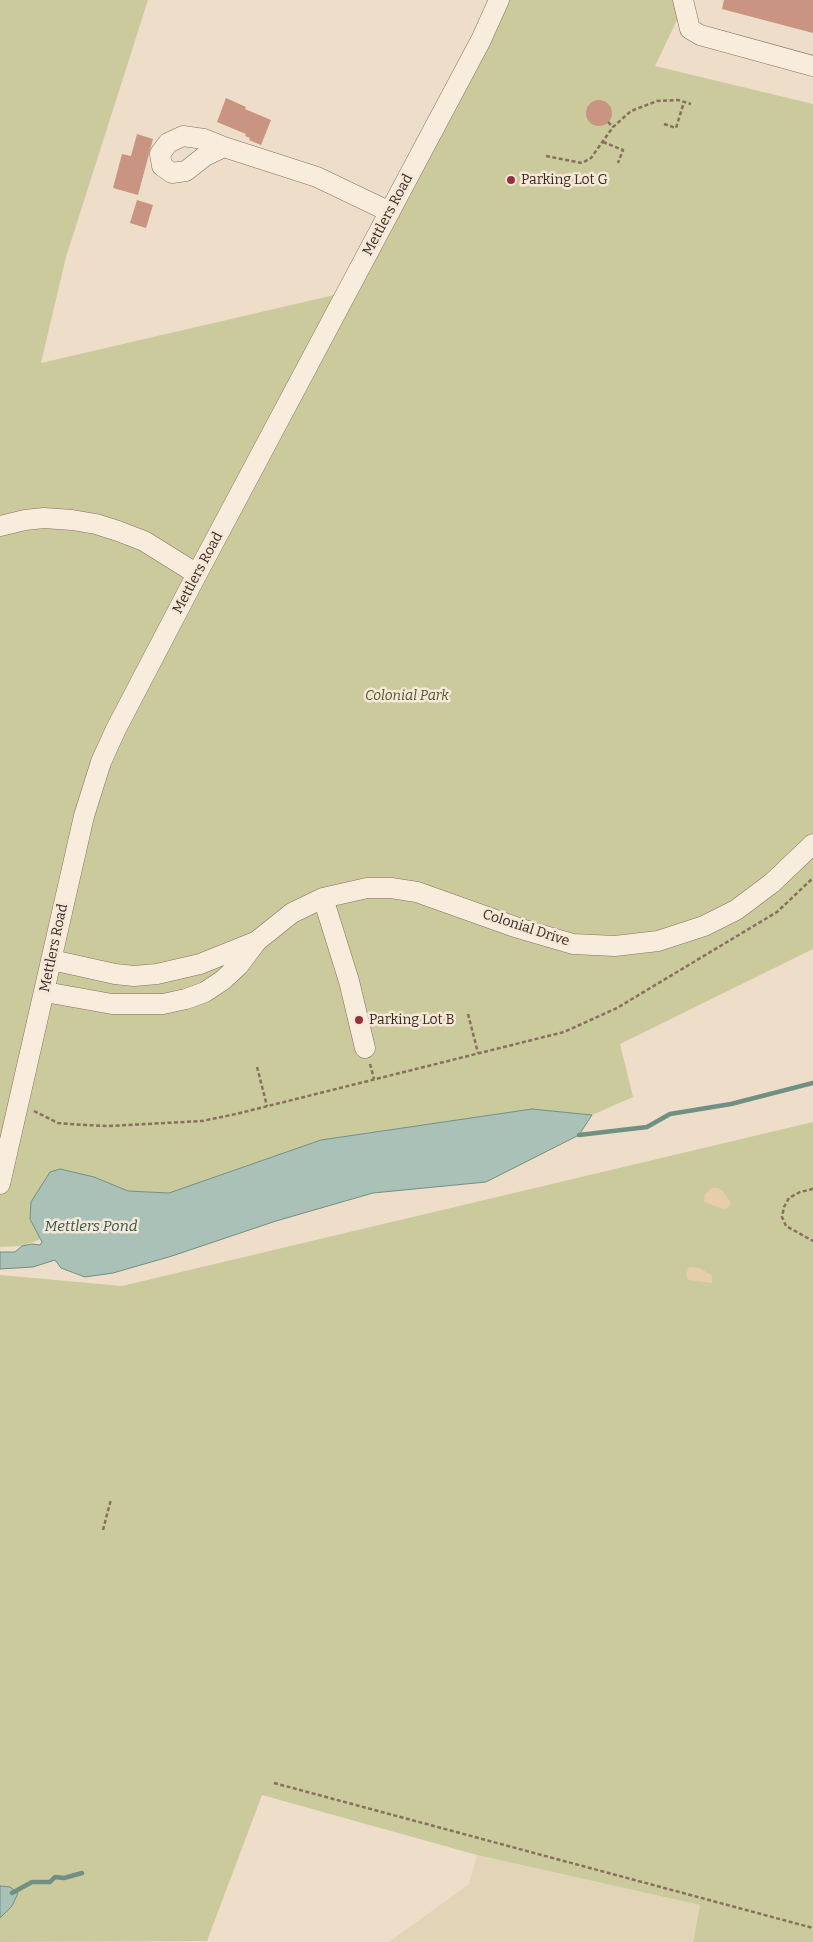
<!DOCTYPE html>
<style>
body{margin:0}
canvas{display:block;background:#edddc9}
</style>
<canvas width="813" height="1942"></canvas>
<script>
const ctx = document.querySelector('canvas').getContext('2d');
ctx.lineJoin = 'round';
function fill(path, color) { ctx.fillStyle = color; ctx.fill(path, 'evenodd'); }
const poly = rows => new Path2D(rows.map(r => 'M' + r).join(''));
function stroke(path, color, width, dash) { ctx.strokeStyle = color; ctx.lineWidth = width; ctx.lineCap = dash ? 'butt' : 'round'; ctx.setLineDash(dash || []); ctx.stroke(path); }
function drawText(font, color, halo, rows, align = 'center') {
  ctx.font = font + ' Bitter,serif'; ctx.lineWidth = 5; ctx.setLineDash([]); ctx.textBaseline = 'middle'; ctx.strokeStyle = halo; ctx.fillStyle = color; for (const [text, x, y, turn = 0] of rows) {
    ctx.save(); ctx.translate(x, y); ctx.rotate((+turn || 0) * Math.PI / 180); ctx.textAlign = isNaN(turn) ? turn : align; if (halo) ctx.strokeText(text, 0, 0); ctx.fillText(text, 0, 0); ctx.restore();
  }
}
fill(poly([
 [477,1855,700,1905,693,1942,389,1942,469,1884]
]), '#e2d5b7');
fill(poly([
 [0,0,148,0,66,257,41,363,356,290,499,0,676,0,678,18,655,66,813,104,813,949,620,1044,633,1097,592,1115,532,1109,321,1140,169,1193,128,1191,94,1177,30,1219,41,1239,22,1246,0,1247],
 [813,1122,813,1942,693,1942,700,1905,477,1855,262,1795,207,1941,0,1942,0,1275,122,1286]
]), '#cbca9d');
fill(poly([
 [712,1188,718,1188,723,1191,731,1203,728,1208,723,1209,704,1202,705,1194],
 [689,1267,699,1268,710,1274,712,1276,712,1283,688,1280,686,1274]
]), '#e7cda8');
const water = poly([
 [532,1109,592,1115,579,1135,486,1182,373,1193,276,1221,172,1256,113,1273,85,1277,61,1268,55,1260,33,1267,0,1269,0,1252,15,1252,22,1246,32,1244,40,1245,42,1242,30,1219,31,1202,50,1172,60,1169,94,1177,128,1191,169,1193,321,1140,532,1109],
 [0,1886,10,1887,18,1893,12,1906,0,1918,0,1886]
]);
fill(water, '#aac1b7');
stroke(water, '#709083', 1);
stroke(poly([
 [579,1135,647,1127,670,1114,731,1104,813,1083],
 [12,1893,32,1882,50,1882,55,1877,64,1878,82,1873]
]), '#709083', 4.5);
fill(poly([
 [724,0,813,0,813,33,722,9],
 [226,98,246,107,245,109,271,120,261,145,249,140,250,138,245,136,246,134,217,122],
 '586 113a13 13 0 1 1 26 0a13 13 0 1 1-26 0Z',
 [137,134,153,139,138,195,113,188,122,154,131,156],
 [137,200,153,205,146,228,130,223]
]), '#c99481');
const minor = poly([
 [683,0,690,29,700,35,813,66],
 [224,147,205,156,186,171,172,173,162,166,160,154,168,143,183,136,204,139,224,147,317,177,390,212],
 [0,526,25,520,44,518,72,520,96,524,118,531,144,541,197,574],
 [323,898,349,981,365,1048],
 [52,960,115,974,134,976,157,974,200,964,255,942],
 [45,992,112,1004,163,1004,186,999,205,992,223,980,239,965,257,941,292,913,323,898,367,888,391,888,417,892,518,928,573,944,615,946,658,941,704,926,736,910,772,883,813,844],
 [0,1184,84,816,101,762,116,729,197,574,481,40,499,0]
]);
stroke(minor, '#896f5e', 21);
stroke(poly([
 [608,122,613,127],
 [664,124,676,128,684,102],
 [603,142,623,150,618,163],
 [546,156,582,163,591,158,613,127,631,111,657,101,678,100,691,104],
 [468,1014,478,1053],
 [370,1064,374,1079],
 [257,1067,267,1106],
 [34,1111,58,1123,85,1125,109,1126,202,1121,236,1114,564,1032,617,1008,777,912,813,878],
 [813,1189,800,1192,789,1198,784,1207,782,1217,786,1226,813,1241],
 [103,1530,111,1499],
 [274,1783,813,1928]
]), '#896f5e', 2.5, [4, 2.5]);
stroke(minor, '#f8ecdc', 20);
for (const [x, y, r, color] of [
 [511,180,5,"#953140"],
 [359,1020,5,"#953140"]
]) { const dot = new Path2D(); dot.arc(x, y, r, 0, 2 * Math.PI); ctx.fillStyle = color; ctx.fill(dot); stroke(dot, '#f5e8d8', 2); }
drawText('14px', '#3a2921', '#f5e8d8', [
 ["Parking Lot G",521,180],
 ["Parking Lot B",369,1020]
], 'left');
drawText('14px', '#3a2921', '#f5e8d8', [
 ["Mettlers Road",388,215,-62],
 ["Mettlers Road",198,573,-62],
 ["Colonial Drive",526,928,18],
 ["Mettlers Road",54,948,-78]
]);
drawText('italic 14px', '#515529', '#f5e8d8', [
 ["Colonial Park",407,696]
]);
drawText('italic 15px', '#315950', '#f5e8d8', [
 ["Mettlers Pond",91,1227]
]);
</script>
